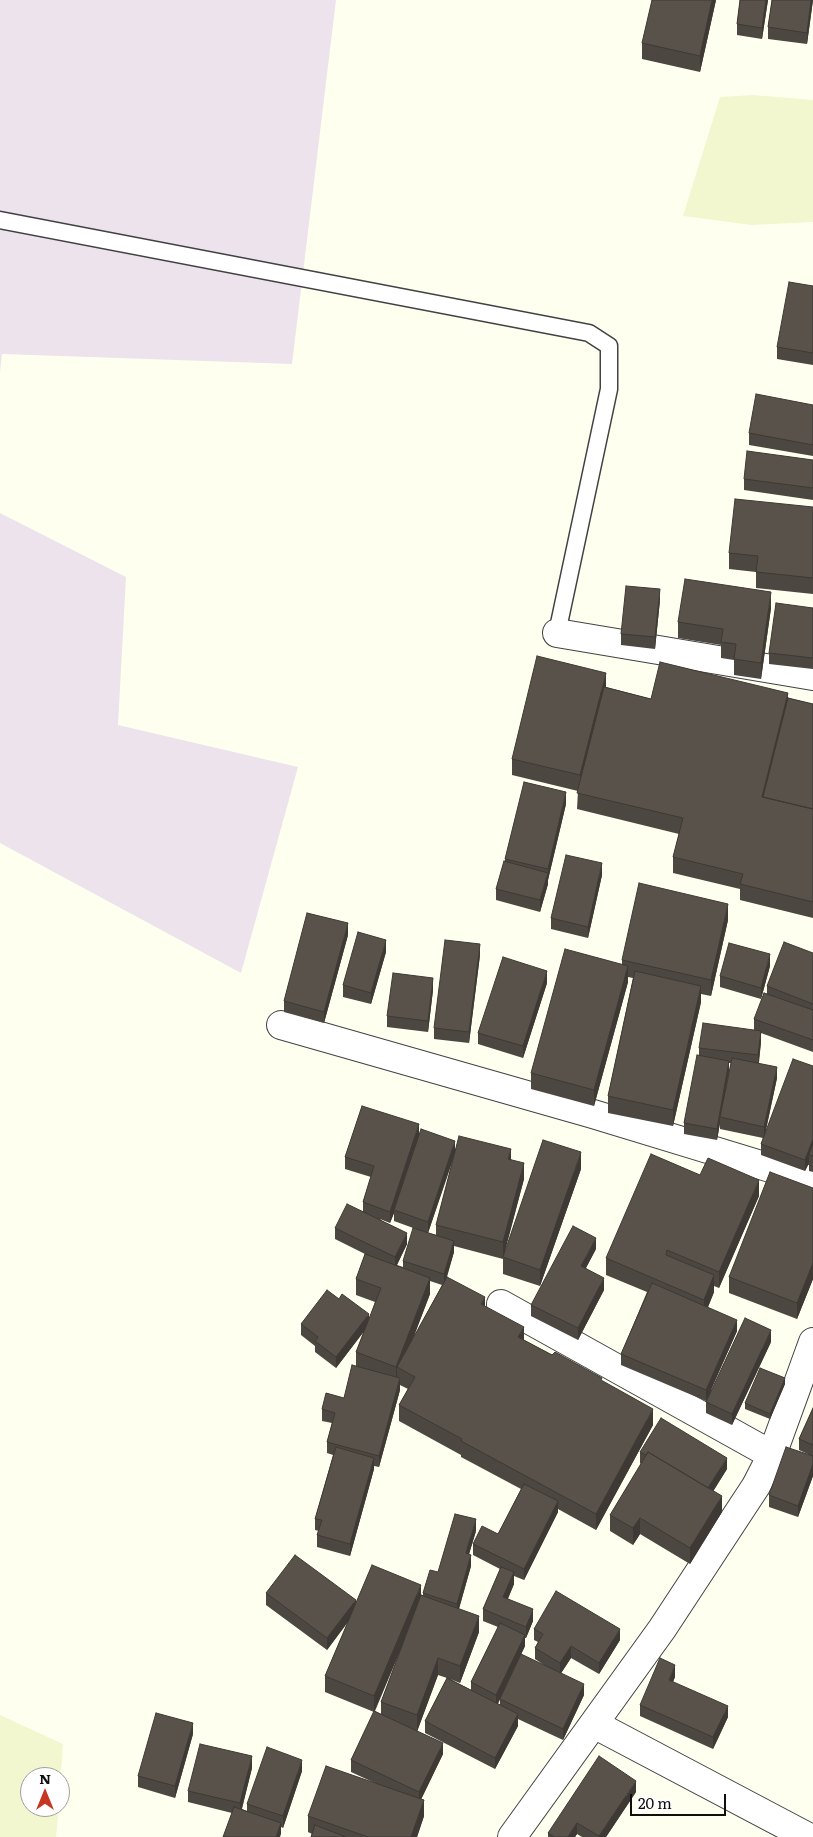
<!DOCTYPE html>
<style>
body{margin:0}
#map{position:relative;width:813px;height:1837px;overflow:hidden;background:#fffff0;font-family:Literata,serif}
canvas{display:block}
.north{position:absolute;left:20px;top:1767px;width:50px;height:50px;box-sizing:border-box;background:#fff;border:1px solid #9f9f9f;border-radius:50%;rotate:0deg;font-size:14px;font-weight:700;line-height:20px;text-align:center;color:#0f0f0f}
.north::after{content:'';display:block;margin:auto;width:18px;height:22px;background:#c63620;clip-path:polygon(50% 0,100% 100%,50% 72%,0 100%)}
.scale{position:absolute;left:630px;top:1794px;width:96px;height:22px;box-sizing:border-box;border:2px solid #0f0f0f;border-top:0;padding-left:6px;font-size:15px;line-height:18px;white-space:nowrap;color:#0f0f0f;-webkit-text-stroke:4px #fff;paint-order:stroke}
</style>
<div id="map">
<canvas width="813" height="1837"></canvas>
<div class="north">N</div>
<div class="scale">20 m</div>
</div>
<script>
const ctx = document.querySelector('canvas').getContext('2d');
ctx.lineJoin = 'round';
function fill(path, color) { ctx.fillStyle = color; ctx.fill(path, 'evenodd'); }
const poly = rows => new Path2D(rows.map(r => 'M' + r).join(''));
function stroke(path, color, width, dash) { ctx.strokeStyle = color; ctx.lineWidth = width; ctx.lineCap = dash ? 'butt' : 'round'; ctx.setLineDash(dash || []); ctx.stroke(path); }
fill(poly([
 [0,0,336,0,292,364,2,354,0,372],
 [0,513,126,577,118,725,298,767,241,973,0,843]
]), '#ede3ed');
fill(poly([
 [753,95,813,100,813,222,752,225,683,216,720,97],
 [0,1715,63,1744,60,1787,60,1777,30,1777,30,1807,59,1807,56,1837,0,1837]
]), '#f3f7cf');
const lane = poly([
 [0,220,589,333,609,346,609,389,557,633]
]);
const street = poly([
 [557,633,813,676],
 [281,1025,593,1114,813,1181],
 [501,1304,772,1455],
 [594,1724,808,1837],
 [512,1837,662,1629,756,1486,772,1455,813,1342]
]);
stroke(lane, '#424242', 19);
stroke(street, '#424242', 30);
stroke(lane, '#fff', 16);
stroke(street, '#fff', 28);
fill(poly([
 [716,0,700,72,642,59,642,43],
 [740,0,768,0,762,39,737,35,737,24],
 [772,0,813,0,807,44,768,39,768,27],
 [813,286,813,365,777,359,777,347],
 [813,405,813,456,749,445,749,433],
 [813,460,813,500,744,490,744,479],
 [813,507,813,594,756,588,756,572,729,569,729,553],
 [660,600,655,649,621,645,621,634],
 [771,608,761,679,734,675,734,660,721,658,721,645,678,638,678,622],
 [813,608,813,669,769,664,769,653],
 [606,687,651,699,788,698,813,704,813,918,740,900,740,889,673,873,673,857,679,834,577,809,578,791,512,775,512,759],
 [566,804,548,880,548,884,540,912,496,900,496,889,505,861,505,859],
 [602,875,588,938,551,929,551,918],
 [728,920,711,996,701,994,701,1002,673,1126,608,1113,608,1096,633,978,628,977,628,982,594,1106,531,1089,531,1073,622,964,622,960],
 [348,935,324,1023,284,1012,284,1001],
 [386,952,371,1004,343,997,343,985],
 [813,953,813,1052,761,1033,761,1042,759,1063,777,1078,765,1135,813,1066,813,1172,809,1171,809,1163,805,1171,761,1155,761,1144,763,1138,720,1129,720,1123,717,1140,684,1134,684,1123,699,1055,699,1048,754,1030,754,1019,767,993,767,986],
 [729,1063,731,1063,726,1090,729,1072],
 [480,955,469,1043,434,1039,434,1028],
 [770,966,761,999,720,987,720,976],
 [547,983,523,1058,478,1044,478,1033],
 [433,990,428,1032,387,1027,387,1016],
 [419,1134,455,1150,511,1159,524,1179,504,1253,581,1169,540,1286,503,1274,503,1259,454,1246,454,1252,447,1277,485,1306,524,1340,602,1381,653,1425,596,1530,558,1509,558,1512,524,1580,514,1576,514,1584,508,1599,533,1621,526,1638,525,1638,525,1646,498,1704,500,1705,500,1699,544,1665,535,1659,535,1648,538,1642,534,1640,534,1629,620,1640,599,1674,571,1658,561,1673,584,1695,563,1740,518,1719,518,1726,495,1769,425,1733,425,1721,447,1678,438,1675,417,1731,443,1754,421,1799,424,1816,417,1837,311,1837,312,1834,308,1832,308,1816,377,1784,351,1772,351,1760,374,1712,325,1692,325,1676,348,1622,327,1650,266,1605,266,1593,356,1603,421,1595,423,1596,423,1593,438,1572,476,1531,469,1554,471,1566,459,1609,479,1632,460,1683,450,1679,471,1690,471,1682,498,1627,483,1621,483,1609,500,1569,473,1555,473,1544,498,1534,521,1489,461,1457,461,1455,399,1421,399,1405,408,1389,400,1385,400,1390,379,1467,374,1466,374,1469,350,1556,317,1547,317,1535,319,1531,315,1530,315,1519,333,1455,327,1453,327,1442,332,1423,322,1421,322,1409,344,1398,356,1367,356,1352,364,1331,336,1368,315,1352,315,1346,301,1335,301,1324,369,1320,375,1302,356,1295,356,1279,365,1254,335,1239,335,1228,363,1211,363,1202,371,1177,345,1169,345,1157],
 [454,1157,436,1225,436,1235,428,1233],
 [394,1213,394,1221,416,1229,403,1261,403,1267,397,1265,407,1244,380,1219,390,1223],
 [430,1281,442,1285,413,1339,430,1294],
 [401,1649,381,1702,381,1714,375,1711],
 [700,1175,759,1196,719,1288,714,1286,714,1292,708,1307,737,1331,711,1390,771,1342,732,1425,706,1413,706,1401,621,1365,621,1354,647,1292,606,1275,606,1258],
 [813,1188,813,1279,797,1319,729,1293,729,1277],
 [596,1249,586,1268,604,1290,578,1340,531,1316,531,1305],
 [785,1384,770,1419,745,1409,745,1403],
 [813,1408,813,1476,798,1517,769,1507,769,1495,810,1455,799,1450,799,1439],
 [640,1452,727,1469,713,1491,722,1512,690,1564,640,1534,633,1545,610,1531,610,1515,641,1464,640,1463],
 [675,1677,673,1682,728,1717,713,1749,640,1716,640,1705],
 [193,1734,175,1798,138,1787,138,1776],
 [252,1768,242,1809,247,1811,247,1804,302,1771,283,1828,281,1827,281,1834,232,1813,188,1802,188,1791],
 [636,1792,606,1837,582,1837,577,1834,575,1837,548,1837,548,1833]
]), '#4c4740');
fill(poly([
 [712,0,716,0,700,72,700,56],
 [766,0,768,0,762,39,762,28],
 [811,0,813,0,807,44,807,33],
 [660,589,660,600,655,649,655,637],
 [771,592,771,608,761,679,761,663],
 [606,673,606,689,580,791,580,775],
 [788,693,788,709,765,802,762,797],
 [566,792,566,804,548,880,548,869],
 [602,863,602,875,588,938,588,927],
 [548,873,548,884,540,912,540,900],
 [728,904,728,920,711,996,711,980],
 [348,923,348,935,324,1023,324,1012],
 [386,940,386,952,371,1004,371,993],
 [480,944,480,955,469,1043,469,1032],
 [770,954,770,966,761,999,761,988],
 [628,966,628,982,594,1106,594,1090],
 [547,971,547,983,523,1058,523,1046],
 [433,978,433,990,428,1032,428,1021],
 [701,986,701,1002,673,1126,673,1110],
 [761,1031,761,1042,758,1067,758,1055],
 [729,1061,729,1072,721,1117,720,1117,720,1123,717,1140,717,1129],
 [777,1067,777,1078,764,1138,764,1127],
 [419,1124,419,1135,394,1210,394,1213,390,1223,390,1212],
 [813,1139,813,1151,809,1155,809,1163,805,1171,805,1160],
 [455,1141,455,1152,428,1233,428,1222],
 [511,1149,511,1165,508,1159],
 [581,1152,581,1169,540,1286,540,1270],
 [524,1163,524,1179,503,1259,503,1242],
 [759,1180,759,1196,719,1288,719,1272],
 [407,1233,407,1244,395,1269,395,1257],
 [596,1238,596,1249,581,1277,581,1266],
 [454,1241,454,1252,444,1285,444,1274],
 [813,1263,813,1279,797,1319,797,1303],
 [714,1275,714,1292,704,1317,704,1300],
 [430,1278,430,1294,401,1369,397,1367,397,1380,396,1383,396,1367],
 [604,1278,604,1290,578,1340,578,1328],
 [485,1297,485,1313,481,1304],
 [369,1314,369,1325,336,1368,336,1357],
 [737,1320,737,1331,706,1401,706,1390],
 [524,1327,524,1343,518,1337],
 [771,1330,771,1342,732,1425,732,1414],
 [400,1378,400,1390,379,1467,379,1456],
 [785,1378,785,1384,770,1419,770,1414],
 [653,1409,653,1425,596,1530,596,1514],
 [374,1458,374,1469,350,1556,350,1544],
 [727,1458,727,1469,706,1503,706,1491],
 [813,1464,813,1476,798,1517,798,1506],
 [722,1496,722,1512,690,1564,690,1548],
 [558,1501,558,1512,524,1580,524,1569],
 [640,1518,640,1534,633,1545,633,1528],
 [476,1519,476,1531,466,1564,466,1553],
 [471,1555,471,1566,457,1615,457,1604],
 [514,1572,514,1584,503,1609,503,1597],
 [421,1585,421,1601,374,1712,374,1696],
 [356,1600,356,1611,327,1650,327,1638],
 [533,1609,533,1621,526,1638,526,1627],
 [479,1616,479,1632,460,1683,460,1666],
 [620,1629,620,1640,599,1674,599,1663],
 [525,1635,525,1646,496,1706,496,1695],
 [571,1646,571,1658,560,1675,560,1663],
 [438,1658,438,1675,417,1732,417,1715],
 [675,1665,675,1677,669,1691,669,1680],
 [584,1684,584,1695,563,1740,563,1729],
 [728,1706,728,1717,713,1749,713,1737],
 [518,1714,518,1726,495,1769,495,1758],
 [193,1723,193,1734,175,1798,175,1786],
 [443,1743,443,1754,419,1804,419,1792],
 [252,1756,252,1768,240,1815,240,1803],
 [302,1760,302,1771,283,1828,283,1816],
 [636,1781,636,1792,606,1837,599,1837],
 [424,1800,424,1816,417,1837,411,1837],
 [281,1823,281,1834,280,1837,276,1837],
 [577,1823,577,1834,575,1837,568,1837]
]), '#3e3934');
const building = poly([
 [652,0,712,0,700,56,642,43,652,0],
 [740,0,766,0,762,28,737,24,740,0],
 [772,0,811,0,807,33,768,27,772,0],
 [789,282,813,286,813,353,777,347,789,282],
 [756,394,813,405,813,445,749,433,756,394],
 [747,451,813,460,813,488,744,479,747,451],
 [735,499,813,507,813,578,756,572,758,556,729,553,735,499],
 [685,579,771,592,761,663,734,659,736,644,721,642,723,629,678,622,685,579],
 [626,586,660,589,655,637,621,634,626,586],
 [776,603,813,608,813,658,769,653,776,603],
 [537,656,606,673,580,775,512,759,537,656],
 [660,662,788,693,762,797,813,809,813,902,740,884,743,874,673,857,683,818,577,793,604,687,651,699,660,662],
 [788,698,813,704,813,809,763,797,788,698],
 [524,782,566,792,548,869,505,859,524,782],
 [566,855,602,863,588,927,551,918,566,855],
 [504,861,548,873,540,900,496,889,504,861],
 [639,883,728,904,711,980,622,960,639,883],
 [307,913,348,923,324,1012,284,1001,307,913],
 [358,932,386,940,371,993,343,985,358,932],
 [445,940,480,944,469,1032,434,1028,445,940],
 [784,942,813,953,813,1004,767,986,784,942],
 [729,943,770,954,761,988,720,976,729,943],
 [565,949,628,966,594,1090,531,1073,565,949],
 [503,957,547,971,523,1046,478,1033,503,957],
 [635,971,701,986,673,1110,608,1096,635,971],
 [393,973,433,978,428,1021,387,1016,393,973],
 [764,993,813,1010,813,1040,754,1019,764,993],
 [703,1023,761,1031,758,1055,699,1048,703,1023],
 [697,1055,729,1061,717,1129,684,1123,697,1055],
 [732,1058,777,1067,764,1127,720,1117,732,1058],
 [793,1059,813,1066,813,1139,805,1160,761,1144,793,1059],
 [362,1106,419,1124,390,1212,363,1202,374,1166,345,1157,362,1106],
 [421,1129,455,1141,428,1222,394,1210,421,1129],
 [459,1136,511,1149,508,1159,524,1163,503,1242,436,1225,459,1136],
 [543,1140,581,1152,540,1270,503,1257,543,1140],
 [813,1143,813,1156,809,1155,813,1143],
 [651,1154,700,1175,708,1158,759,1180,719,1272,667,1250,666,1255,714,1275,704,1300,606,1258,651,1154],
 [770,1172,813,1188,813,1263,797,1303,729,1277,770,1172],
 [347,1204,407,1233,395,1257,335,1228,347,1204],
 [573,1226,596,1238,581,1266,604,1278,578,1328,531,1305,573,1226],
 [413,1228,454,1241,444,1274,403,1261,413,1228],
 [365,1254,430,1278,396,1367,356,1352,381,1288,356,1279,365,1254],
 [447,1277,485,1297,481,1304,524,1327,518,1337,552,1355,555,1352,602,1378,601,1380,653,1409,596,1514,461,1441,462,1439,399,1405,415,1377,397,1367,447,1277],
 [652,1283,737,1320,706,1390,621,1354,652,1283],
 [327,1290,339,1299,342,1294,369,1314,336,1357,315,1341,318,1337,301,1324,327,1290],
 [745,1318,771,1330,732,1414,706,1402,745,1318],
 [352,1365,400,1378,379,1456,327,1442,335,1413,322,1409,326,1393,344,1398,352,1365],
 [760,1368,785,1378,770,1414,745,1403,760,1368],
 [813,1408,813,1445,799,1439,813,1408],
 [661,1418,727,1458,708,1488,648,1452,646,1455,640,1452,661,1418],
 [336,1447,374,1458,350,1544,317,1535,322,1520,315,1519,336,1447],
 [786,1447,813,1456,813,1464,798,1506,769,1495,786,1447],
 [648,1452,722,1496,690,1548,640,1518,633,1528,610,1515,648,1452],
 [524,1484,558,1501,524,1569,473,1544,482,1526,498,1534,524,1484],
 [455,1514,476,1519,466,1553,471,1555,457,1604,423,1593,430,1570,438,1572,455,1514],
 [295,1555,356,1600,327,1638,266,1593,295,1555],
 [372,1565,421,1585,374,1696,325,1676,372,1565],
 [501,1567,514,1572,503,1597,533,1609,526,1627,483,1609,501,1567],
 [556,1591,620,1629,599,1663,571,1646,560,1663,535,1648,543,1634,534,1629,556,1591],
 [421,1595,479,1616,460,1666,438,1658,417,1715,381,1702,421,1595],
 [500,1623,525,1635,496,1695,471,1682,500,1623],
 [521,1654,584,1684,563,1729,500,1699,521,1654],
 [660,1658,675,1665,669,1680,728,1706,713,1737,640,1705,660,1658],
 [447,1678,518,1714,495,1758,425,1721,447,1678],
 [374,1711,443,1743,419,1792,351,1760,374,1711],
 [156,1713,193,1723,175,1786,138,1776,156,1713],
 [200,1744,252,1756,240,1803,188,1791,200,1744],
 [267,1747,302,1760,283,1816,247,1804,267,1747],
 [599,1756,636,1781,599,1836,577,1823,568,1837,554,1837,548,1833,599,1756],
 [326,1766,424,1800,411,1837,368,1837,308,1816,326,1766],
 [234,1807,281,1823,276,1837,223,1837,234,1807],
 [315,1825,346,1837,311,1837,315,1825]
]);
fill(building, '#58524a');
stroke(building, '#3e3934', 1);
</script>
